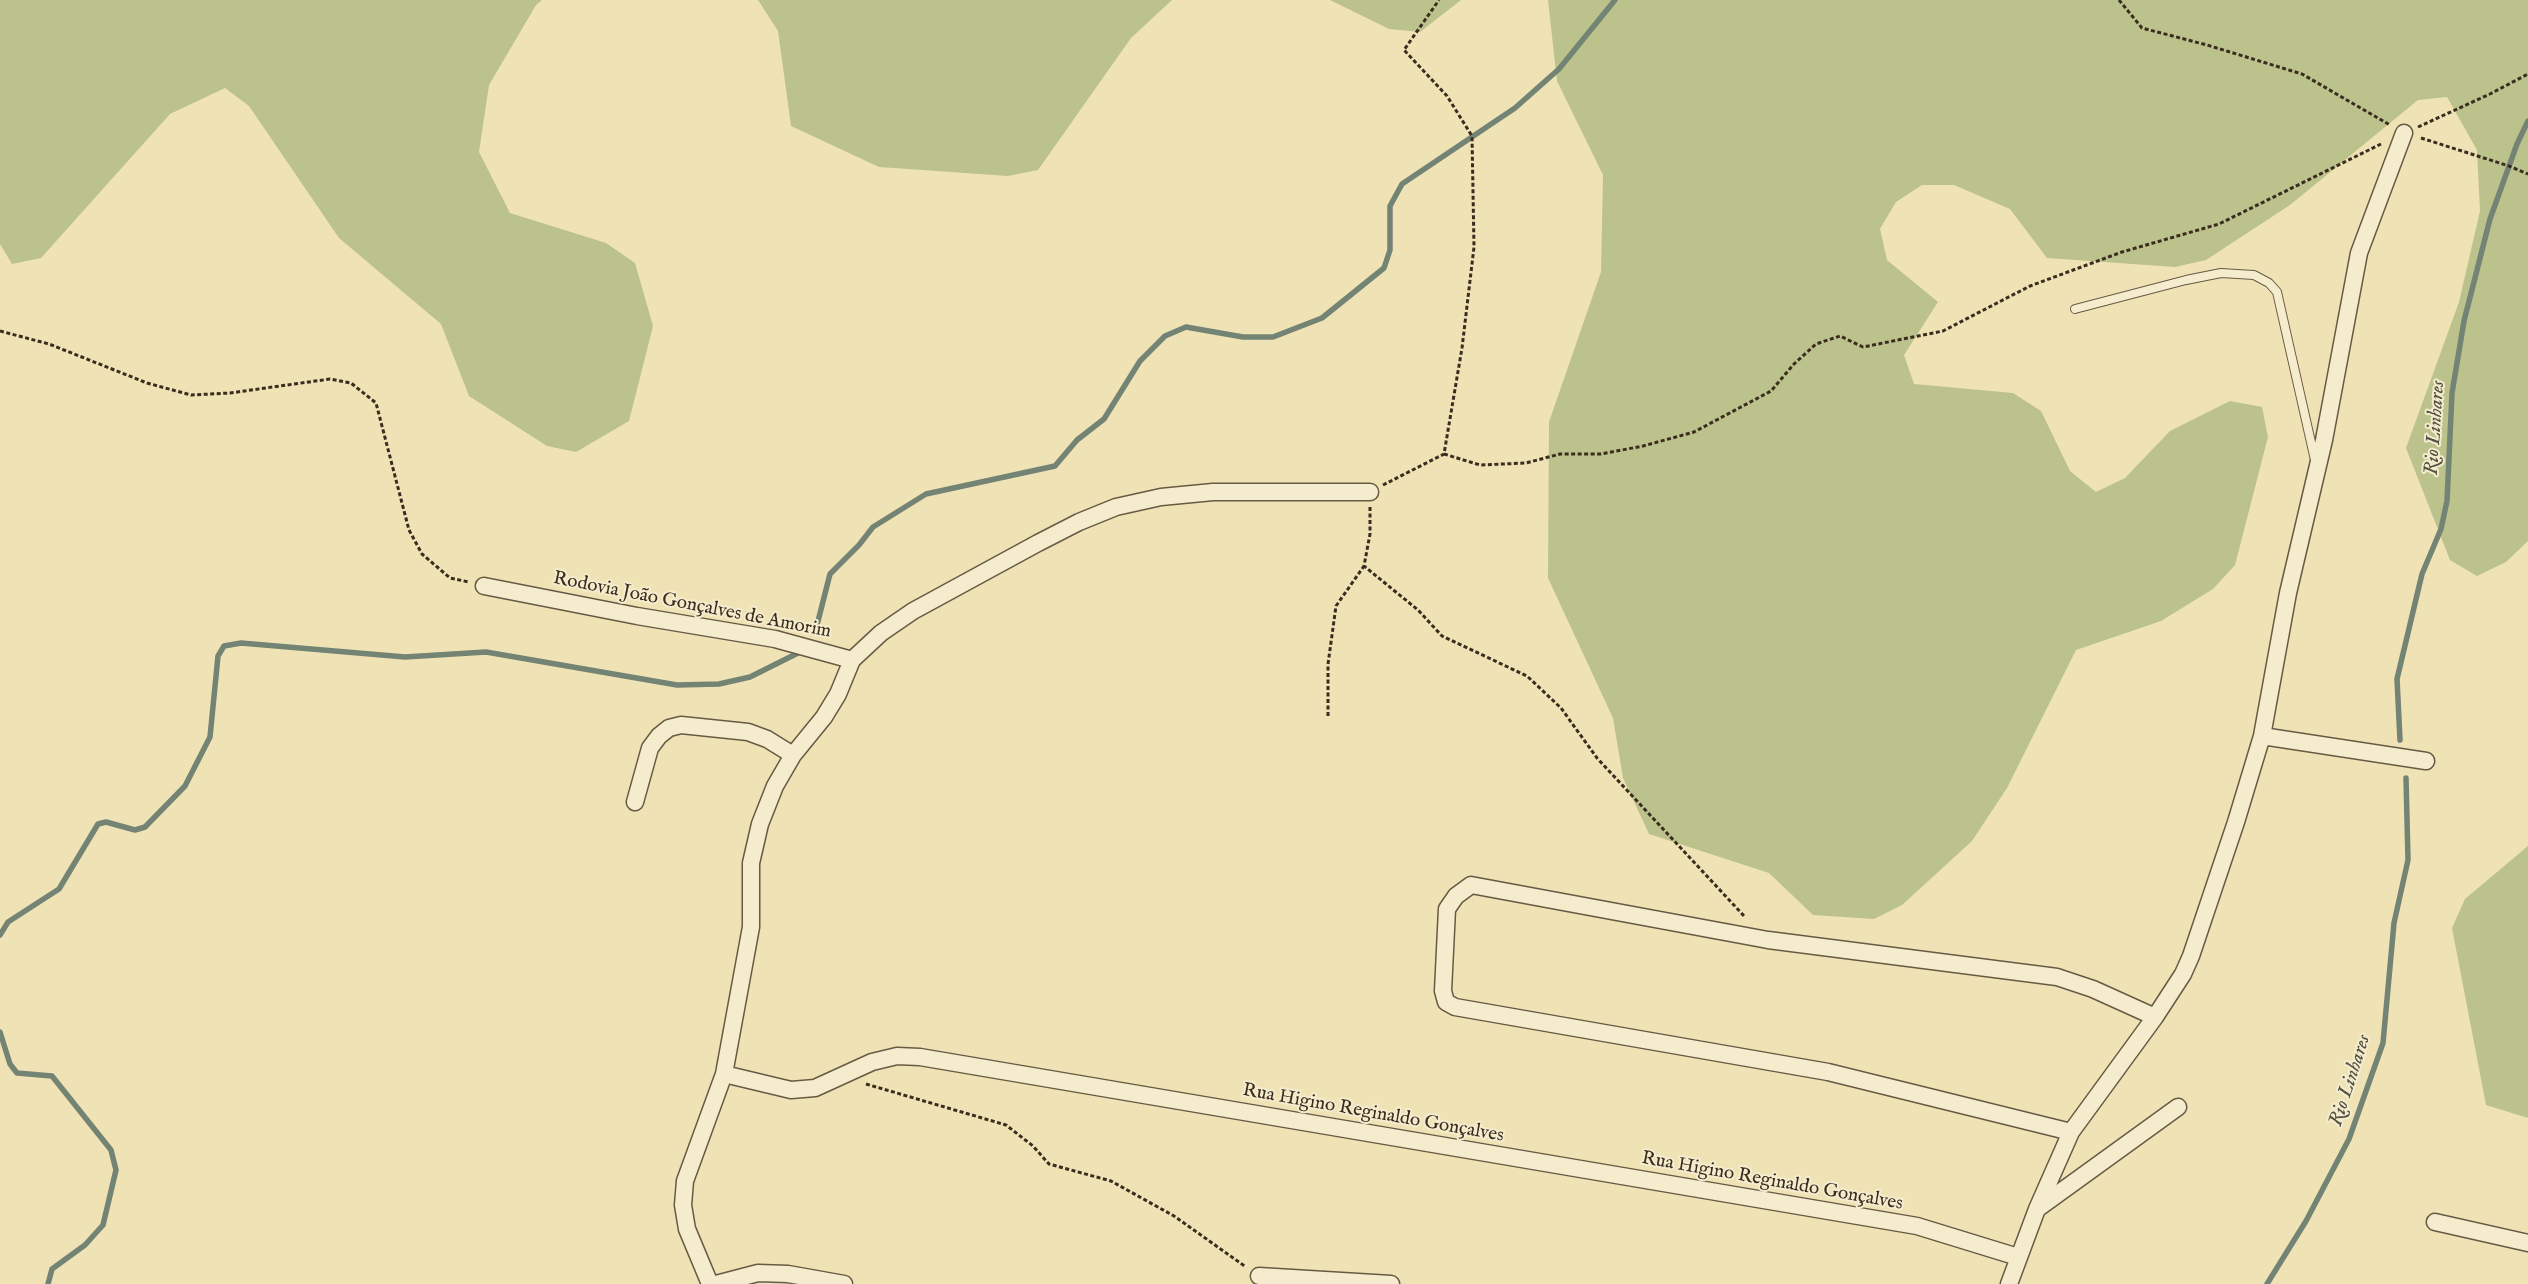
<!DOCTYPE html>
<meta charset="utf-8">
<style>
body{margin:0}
canvas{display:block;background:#efe2b4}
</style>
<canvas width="2528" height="1284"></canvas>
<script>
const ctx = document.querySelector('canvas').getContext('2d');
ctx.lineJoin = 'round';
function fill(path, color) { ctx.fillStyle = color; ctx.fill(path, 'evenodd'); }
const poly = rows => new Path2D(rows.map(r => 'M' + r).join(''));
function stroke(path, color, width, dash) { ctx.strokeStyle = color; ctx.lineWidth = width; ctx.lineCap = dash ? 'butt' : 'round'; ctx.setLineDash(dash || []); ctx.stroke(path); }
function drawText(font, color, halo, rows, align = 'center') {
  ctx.font = font + ' "IM FELL English",serif'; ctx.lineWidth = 4; ctx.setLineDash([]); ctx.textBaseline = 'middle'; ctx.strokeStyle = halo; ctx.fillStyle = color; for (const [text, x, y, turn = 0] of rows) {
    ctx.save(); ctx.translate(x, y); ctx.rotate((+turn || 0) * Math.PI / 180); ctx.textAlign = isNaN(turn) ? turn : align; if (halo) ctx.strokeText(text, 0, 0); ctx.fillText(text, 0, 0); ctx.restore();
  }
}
fill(poly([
 [0,0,542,0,536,5,489,85,479,152,510,213,606,243,635,263,653,326,629,421,576,452,547,446,469,396,441,324,339,238,249,106,225,88,170,114,41,258,12,264,0,244],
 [758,0,1172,0,1131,38,1038,170,1008,176,879,167,791,126,778,31],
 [1330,0,1461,0,1420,32,1389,29],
 [1548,0,2528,0,2528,541,2506,562,2477,576,2450,560,2406,448,2459,302,2480,211,2477,150,2447,97,2418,100,2290,205,2206,260,2175,267,2047,258,2010,209,1954,185,1922,185,1896,202,1880,229,1887,260,1938,302,1904,355,1914,384,2013,393,2041,411,2070,471,2096,492,2125,478,2170,431,2230,401,2262,407,2268,437,2235,565,2213,589,2161,621,2076,650,2007,788,1972,841,1902,905,1874,919,1813,915,1769,873,1649,834,1623,778,1613,718,1548,578,1549,422,1601,272,1603,175,1557,81],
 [2528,846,2528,1118,2486,1105,2452,928,2465,899]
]), '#bcc28b');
stroke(poly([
 [816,629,830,574,859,545,873,527,926,494,1055,466,1077,440,1104,419,1140,361,1165,336,1186,327,1243,337,1273,337,1322,318,1384,268,1390,250,1390,206,1402,184,1515,108,1559,69,1615,0],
 [2400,740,2397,679,2422,574,2441,529,2447,501,2452,393,2464,321,2490,219,2517,144,2528,121],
 [0,935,8,922,59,889,98,824,106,822,135,830,145,827,185,786,210,737,218,656,224,646,241,643,405,657,486,652,677,685,719,684,750,677,798,653],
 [0,1032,10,1064,17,1073,52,1076,111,1150,116,1170,103,1225,85,1245,52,1269,48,1284],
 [2267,1284,2306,1221,2349,1139,2383,1043,2394,923,2408,860,2406,778]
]), '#748474', 5.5);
const lane = poly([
 [2075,309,2186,280,2221,273,2254,275,2269,283,2277,292,2315,460]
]);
const street = poly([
 [484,586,637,616,775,639,852,660,838,694,824,717,793,755,775,786,760,824,751,863,751,927,724,1074,685,1181,683,1205,687,1229,710,1284],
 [852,660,881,633,913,611,1038,543,1079,522,1116,507,1161,497,1213,492,1370,492],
 [2262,736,2426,761],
 [635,802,650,748,659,736,669,728,681,725,748,732,767,739,793,755],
 [724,1074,791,1090,815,1088,872,1062,897,1056,920,1057,1917,1226,2018,1257],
 [2071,1132,1828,1072,1455,1007,1446,1002,1443,991,1447,909,1456,896,1471,885,1768,940,2057,977,2093,989,2155,1017],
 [2037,1209,2178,1107],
 [2435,1222,2528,1243],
 [1259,1276,1391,1284],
 [716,1284,758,1273,788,1274,844,1284],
 [2009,1284,2037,1209,2071,1132,2155,1017,2183,974,2191,956,2236,822,2262,736,2288,593,2324,440,2359,253,2404,133]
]);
stroke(lane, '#675a44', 10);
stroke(street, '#675a44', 19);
stroke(poly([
 [2119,0,2142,28,2207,45,2302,74,2390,125],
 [2418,127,2490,94,2528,74],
 [2421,138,2509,166,2528,174],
 [0,331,49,344,147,383,191,395,230,393,330,379,351,383,376,403,409,530,422,554,450,578,469,582],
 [1444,454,1480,465,1526,463,1560,454,1601,454,1643,446,1694,432,1771,391,1794,364,1816,344,1840,336,1863,347,1943,331,2030,286,2122,252,2219,224,2381,144],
 [1383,485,1444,454,1462,348,1474,247,1472,136,1447,96,1404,50,1439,0],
 [1370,507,1370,534,1364,566,1418,610,1442,636,1527,676,1561,708,1597,758,1745,917],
 [1328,716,1328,664,1336,606,1364,566],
 [866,1084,1006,1125,1033,1146,1049,1164,1111,1181,1174,1216,1246,1267]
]), '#3a2d1f', 3, [4, 2.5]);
stroke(lane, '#f5ecce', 8);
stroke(street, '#f5ecce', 16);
drawText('19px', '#3a2d1f', '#f5ecce', [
 ["Rodovia João Gonçalves de Amorim",692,606,11],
 ["Rua Higino Reginaldo Gonçalves",1373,1114,10],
 ["Rua Higino Reginaldo Gonçalves",1772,1182,10]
]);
drawText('italic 20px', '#525142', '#f5ecce', [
 ["Rio Linhares",2436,428,-86],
 ["Rio Linhares",2351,1081,-72]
]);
</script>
